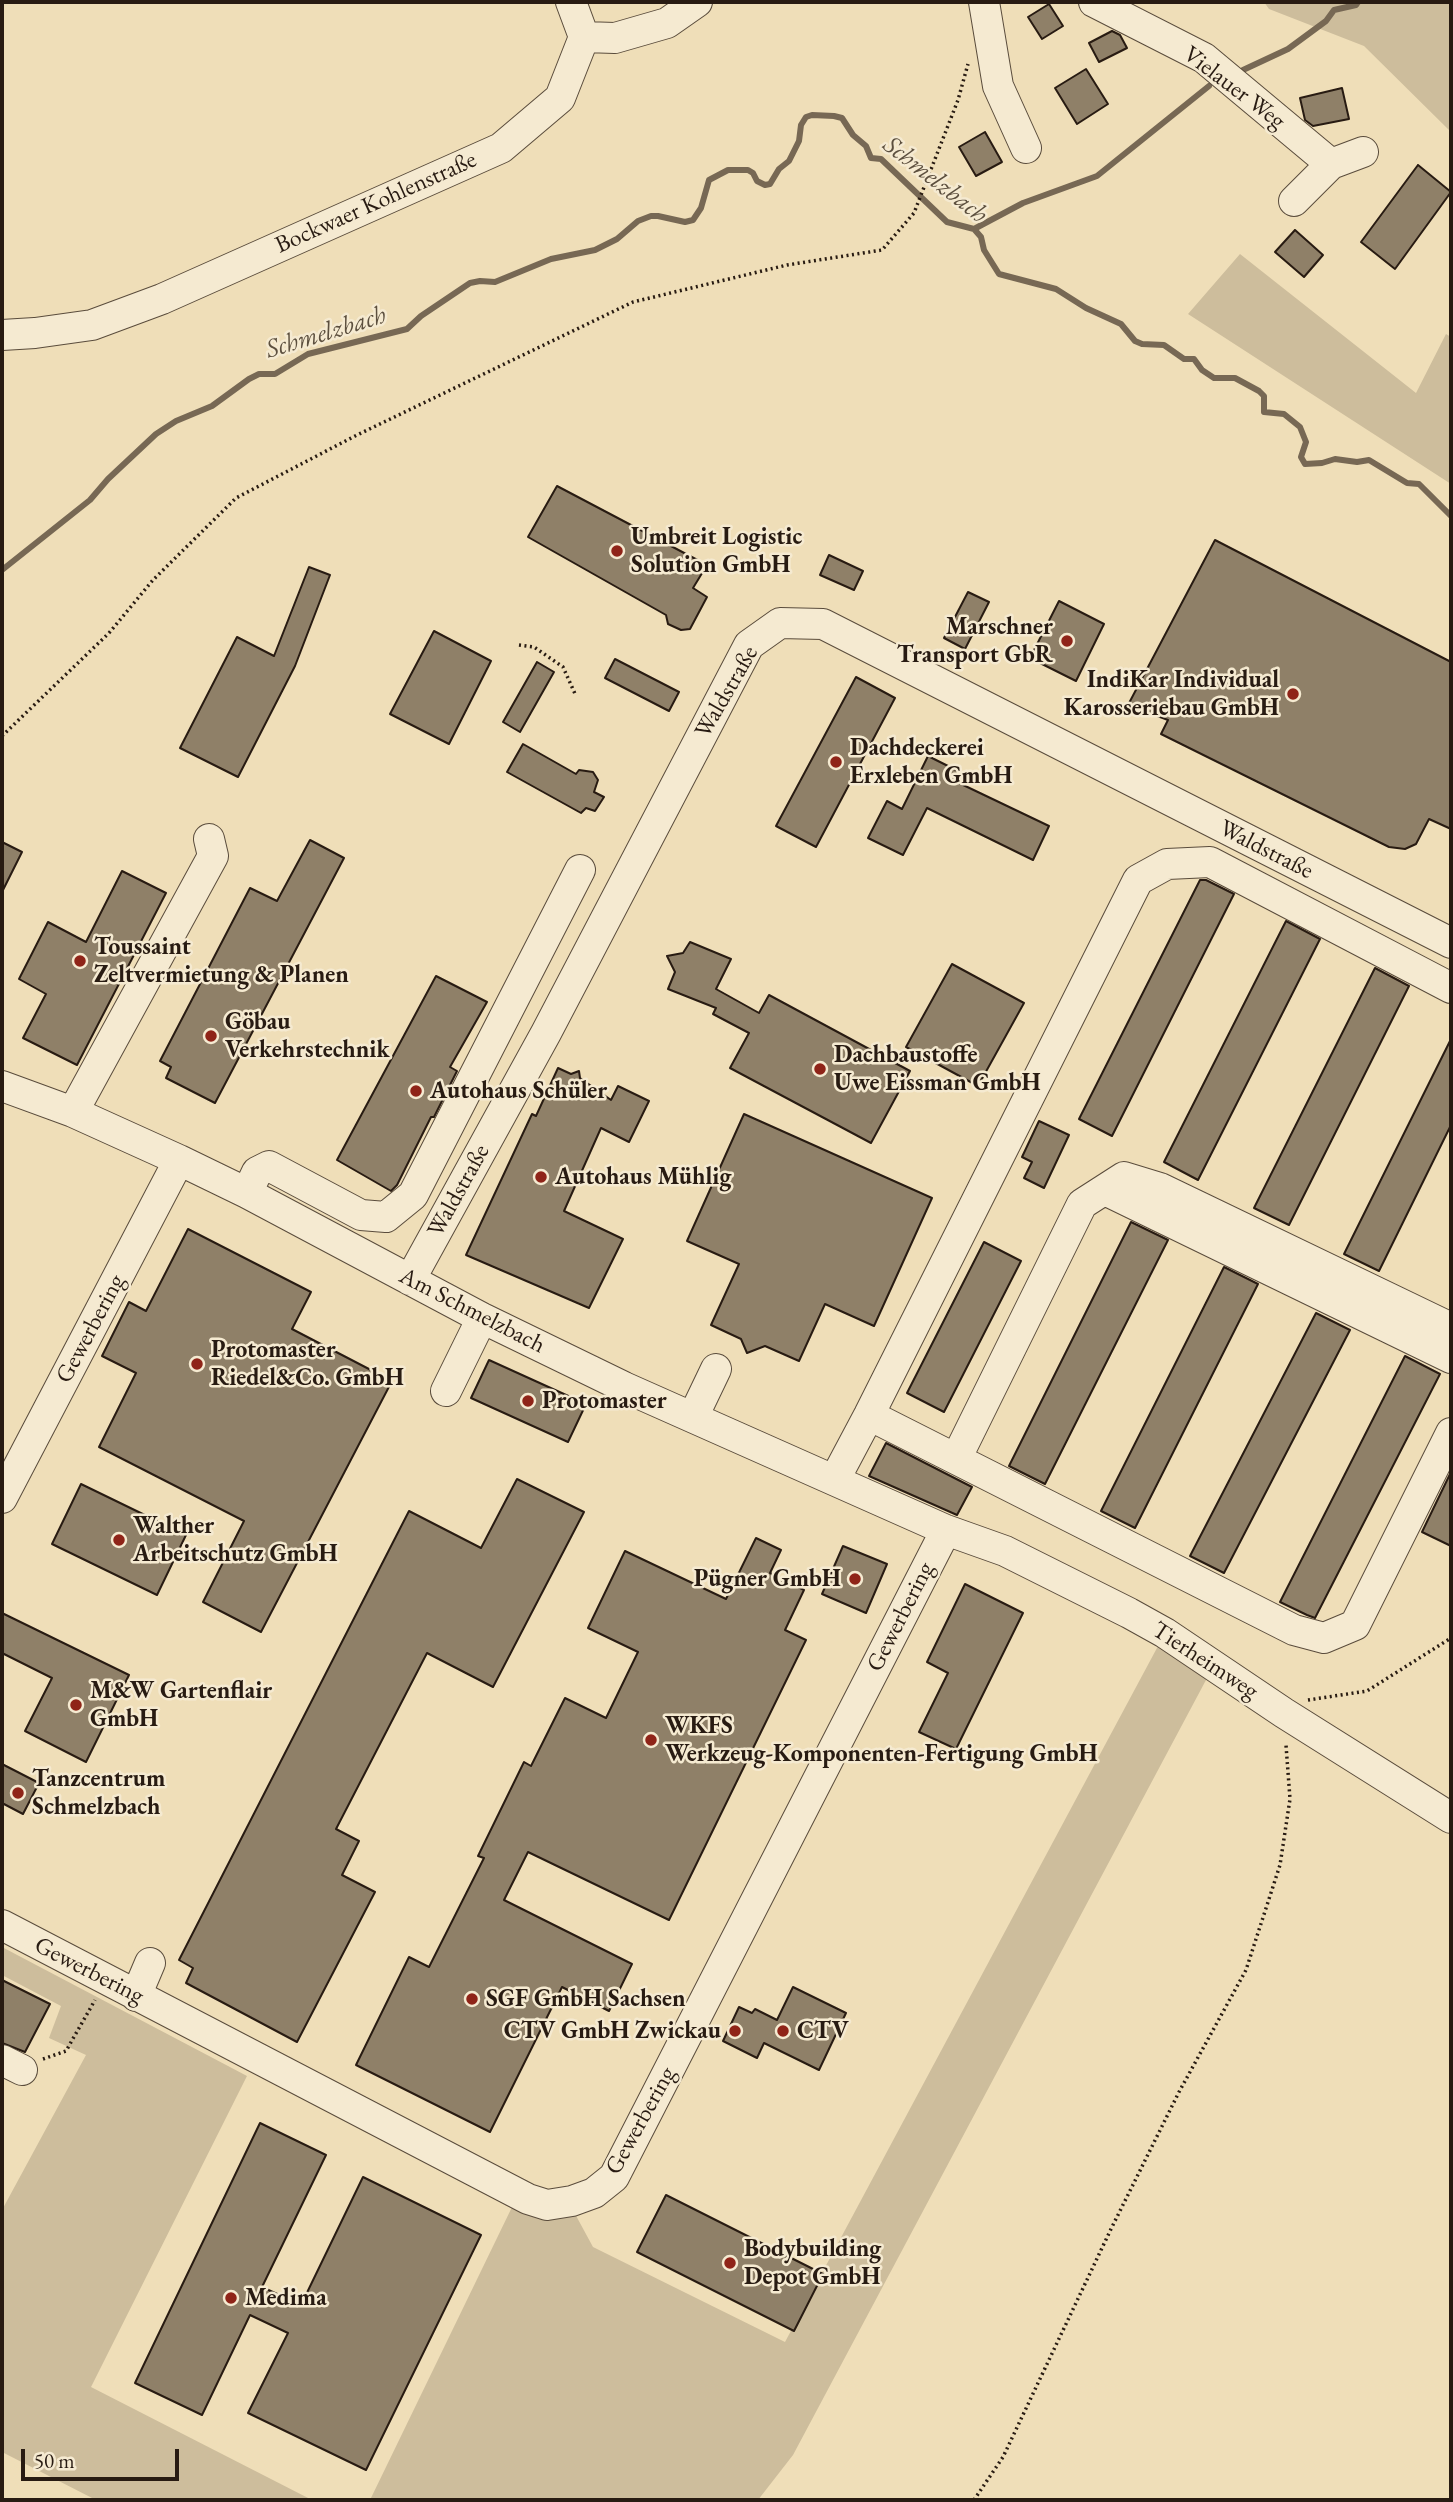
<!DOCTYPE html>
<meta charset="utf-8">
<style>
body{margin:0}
#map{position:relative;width:1453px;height:2502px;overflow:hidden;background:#efdeb8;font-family:"EB Garamond",serif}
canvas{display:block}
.frame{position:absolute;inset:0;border:4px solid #281b12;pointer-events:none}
.scale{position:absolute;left:21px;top:2449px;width:158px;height:32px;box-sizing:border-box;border:4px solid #281b12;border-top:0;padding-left:9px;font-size:21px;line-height:24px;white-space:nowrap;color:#281b12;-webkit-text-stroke:5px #f5ead1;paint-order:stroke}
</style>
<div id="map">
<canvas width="1453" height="2502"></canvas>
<div class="frame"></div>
<div class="scale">50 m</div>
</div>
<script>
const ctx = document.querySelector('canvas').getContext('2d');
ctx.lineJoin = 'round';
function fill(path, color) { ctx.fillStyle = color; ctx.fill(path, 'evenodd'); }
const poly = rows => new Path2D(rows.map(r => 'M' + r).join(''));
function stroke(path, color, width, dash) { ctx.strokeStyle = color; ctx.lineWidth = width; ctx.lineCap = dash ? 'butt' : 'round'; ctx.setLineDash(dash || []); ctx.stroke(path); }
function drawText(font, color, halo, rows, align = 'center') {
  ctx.font = font + ' "EB Garamond",serif'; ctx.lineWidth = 5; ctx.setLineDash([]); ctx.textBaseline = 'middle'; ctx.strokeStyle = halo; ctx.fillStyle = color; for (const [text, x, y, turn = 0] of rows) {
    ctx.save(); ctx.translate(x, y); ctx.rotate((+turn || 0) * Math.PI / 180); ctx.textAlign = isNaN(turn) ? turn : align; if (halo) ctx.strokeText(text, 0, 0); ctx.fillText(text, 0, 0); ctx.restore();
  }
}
fill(poly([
 [1264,2,1451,2,1451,132,1364,46,1269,9],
 [1240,254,1416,393,1446,334,1451,337,1451,484,1188,314],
 [1165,1633,1214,1665,793,2455,758,2500,370,2500,513,2205,574,2212,593,2247,785,2342],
 [2,1947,247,2076,91,2387,312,2500,96,2500,2,2452,2,2210,86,2055,49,2038,61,2006,2,1975]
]), '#cdbd9c');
stroke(poly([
 [1243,70,1288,49,1326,21,1334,10,1356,5,1358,2],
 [974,229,1023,203,1097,176,1209,86],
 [2,570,90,500,108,479,156,434,176,421,212,406,249,379,259,374,275,374,308,354,407,329,421,316,470,283,480,281,495,282,551,259,595,250,617,239,638,221,651,216,658,216,685,222,693,220,701,208,709,180,728,170,748,170,753,173,757,181,765,185,770,184,779,169,789,161,799,141,801,125,806,117,812,115,834,116,842,118,853,135,866,146,871,158,881,159,947,222,974,229,981,237,984,250,999,274,1056,289,1086,308,1121,324,1135,341,1142,344,1164,345,1184,359,1194,359,1202,370,1214,378,1235,378,1259,391,1264,396,1264,412,1284,414,1300,427,1306,442,1301,457,1305,464,1322,463,1335,459,1357,462,1369,460,1407,483,1419,484,1451,516]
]), '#776854', 6);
const building = poly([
 [1049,4,1063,26,1042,39,1028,17,1049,4],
 [1112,31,1120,35,1127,48,1099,62,1089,43,1112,31],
 [1086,69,1108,104,1077,124,1055,88,1086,69],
 [1342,88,1349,119,1313,126,1305,120,1300,98,1342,88],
 [985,132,1002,162,976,176,959,147,985,132],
 [1418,165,1451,192,1395,269,1361,242,1418,165],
 [1295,230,1323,255,1304,277,1275,252,1295,230],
 [557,486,707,565,693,588,707,597,690,629,681,630,668,624,666,615,528,537,557,486],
 [1215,540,1451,662,1451,829,1429,819,1416,844,1405,849,1389,847,1161,734,1168,720,1128,705,1215,540],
 [829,555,863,571,854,590,820,575,829,555],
 [309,567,330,575,295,666,238,777,180,748,237,637,274,656,309,567],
 [968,592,989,602,965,649,944,638,968,592],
 [1059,601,1104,624,1076,681,1030,658,1059,601],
 [434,631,491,661,449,744,390,714,434,631],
 [615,659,679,692,669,711,605,678,615,659],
 [537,662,554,672,520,732,503,722,537,662],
 [856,677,895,698,816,847,776,826,856,677],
 [523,744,576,774,579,770,593,772,598,780,594,792,604,797,595,811,586,808,581,813,507,772,523,744],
 [928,756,964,774,959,783,1049,826,1033,860,927,808,903,855,868,838,887,801,902,809,928,756],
 [310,840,344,858,215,1103,166,1078,171,1067,160,1061,250,888,277,901,310,840],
 [2,842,22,852,2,892,2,842],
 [122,871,166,893,77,1065,23,1038,46,994,19,979,48,922,86,942,122,871],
 [1200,880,1206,880,1234,894,1112,1136,1079,1119,1200,880],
 [1286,921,1320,939,1198,1180,1164,1162,1286,921],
 [690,942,731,959,716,989,759,1013,769,995,910,1071,871,1143,730,1068,749,1033,713,1014,716,1008,668,989,675,972,667,956,683,953,690,942],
 [952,964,1024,1003,978,1086,906,1047,952,964],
 [1375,968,1409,986,1289,1225,1254,1208,1375,968],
 [436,976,487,1002,450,1067,457,1071,434,1117,431,1117,397,1185,391,1191,337,1160,436,976],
 [1451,1039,1451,1125,1379,1271,1344,1254,1451,1039],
 [558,1068,571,1074,579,1071,580,1078,611,1100,618,1086,649,1101,629,1142,601,1128,564,1211,623,1239,589,1308,466,1255,532,1114,536,1116,558,1068],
 [744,1114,932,1198,874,1326,825,1304,799,1361,765,1346,747,1353,741,1339,711,1325,739,1264,687,1241,744,1114],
 [1039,1121,1069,1135,1044,1188,1024,1178,1032,1162,1022,1157,1039,1121],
 [1131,1222,1168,1240,1045,1484,1009,1466,1131,1222],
 [188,1229,311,1292,292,1329,392,1381,261,1632,203,1602,244,1521,99,1447,136,1373,102,1356,129,1302,146,1311,188,1229],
 [984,1242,1021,1261,944,1412,907,1393,984,1242],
 [1224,1267,1258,1284,1135,1528,1101,1511,1224,1267],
 [1316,1313,1350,1330,1224,1573,1190,1556,1316,1313],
 [1405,1356,1440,1374,1315,1618,1307,1615,1280,1602,1405,1356],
 [489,1360,586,1404,568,1442,471,1398,489,1360],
 [886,1443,972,1487,957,1515,869,1476,886,1443],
 [1451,1472,1451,1546,1422,1532,1451,1472],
 [517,1479,584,1512,493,1687,427,1653,336,1829,359,1841,342,1875,375,1892,297,2042,186,1983,193,1968,179,1960,409,1511,481,1548,517,1479],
 [81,1484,186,1535,157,1595,52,1544,81,1484],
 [756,1538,781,1550,770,1573,804,1590,785,1630,806,1640,669,1920,528,1852,504,1900,632,1964,609,2011,562,1987,490,2132,356,2065,409,1957,429,1967,484,1858,478,1856,524,1762,531,1766,565,1698,606,1718,638,1652,588,1628,625,1551,726,1599,756,1538],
 [843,1546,887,1564,866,1613,822,1594,843,1546],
 [965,1584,1023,1613,956,1749,919,1732,948,1673,927,1662,965,1584],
 [2,1613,129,1675,86,1762,25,1731,52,1678,2,1653,2,1613],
 [2,1764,39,1783,23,1814,2,1803,2,1764],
 [2,1980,50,2004,25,2052,2,2043,2,1980],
 [793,1987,846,2013,819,2070,764,2043,757,2058,723,2041,739,2007,752,2013,755,2009,777,2020,793,1987],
 [260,2123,326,2155,262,2287,301,2305,363,2177,481,2235,366,2470,248,2413,288,2333,250,2315,202,2415,135,2383,260,2123],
 [666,2195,823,2274,794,2331,637,2252,666,2195]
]);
fill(building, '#8f8068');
stroke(building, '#281b12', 2);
const minor = poly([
 [571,2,584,37],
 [984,2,998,86,1026,148],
 [1094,2,1204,58,1331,164],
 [584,37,615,38,667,23,697,2],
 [1294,201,1331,164,1363,152],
 [2,335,35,333,92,325,162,299,501,148,560,98,584,37],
 [2,1086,73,1112,179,1160,247,1193,482,1318,624,1387,946,1530,1005,1551,1129,1613,1165,1633,1284,1713,1451,1818],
 [73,1112,213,856,209,839],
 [1105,1190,1451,1358],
 [247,1193,257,1172,269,1166,361,1215,386,1217,413,1195,580,870],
 [410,1280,546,1033,749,645,780,623,823,624,1451,943],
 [446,1391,482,1318],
 [869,1415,1294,1630,1324,1638,1355,1625,1451,1433],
 [693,1417,716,1369],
 [956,1459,1082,1204,1124,1177,1160,1188,1451,1328],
 [835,1479,869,1415,1138,880,1167,864,1210,862,1451,988],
 [2,1498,179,1160],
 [2,1925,528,2199,547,2205,572,2201,594,2193,614,2177,946,1530],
 [136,1996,150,1963],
 [2,2060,22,2070]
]);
stroke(minor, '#5a4c3c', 32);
stroke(poly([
 [519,645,534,647,563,667,576,696],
 [2,736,109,633,153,580,236,498,355,436,633,302,787,265,882,250,914,213,958,100,968,64],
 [1308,1700,1367,1691,1451,1638],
 [43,2059,66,2051,95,2000],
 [974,2500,1003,2457,1111,2229,1179,2092,1246,1970,1280,1865,1290,1799,1286,1745]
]), '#281b12', 3.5, [2, 3.5]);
stroke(minor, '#f5ead1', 30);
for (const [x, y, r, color] of [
 [617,551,7,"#8f2418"],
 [1067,641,7,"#8f2418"],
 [1293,694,7,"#8f2418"],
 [836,762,7,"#8f2418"],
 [80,961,7,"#8f2418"],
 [211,1036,7,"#8f2418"],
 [820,1069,7,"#8f2418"],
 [416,1091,7,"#8f2418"],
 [541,1177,7,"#8f2418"],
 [197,1364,7,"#8f2418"],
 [528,1401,7,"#8f2418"],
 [119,1540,7,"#8f2418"],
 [855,1579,7,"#8f2418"],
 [76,1705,7,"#8f2418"],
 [651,1740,7,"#8f2418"],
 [18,1793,7,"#8f2418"],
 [472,1999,7,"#8f2418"],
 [735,2031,7,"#8f2418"],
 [783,2031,7,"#8f2418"],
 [730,2263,7,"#8f2418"],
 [231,2298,7,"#8f2418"]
]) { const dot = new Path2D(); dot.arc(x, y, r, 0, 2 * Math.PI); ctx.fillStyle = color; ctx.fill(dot); stroke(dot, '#f5ead1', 2.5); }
drawText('24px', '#281b12', '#f5ead1', [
 ["Vielauer Weg",1234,88,37],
 ["Bockwaer Kohlenstraße",376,203,-24],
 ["Waldstraße",727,692,-60],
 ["Waldstraße",1266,850,27],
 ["Waldstraße",459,1191,-61],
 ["Am Schmelzbach",472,1311,27],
 ["Gewerbering",91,1329,-62],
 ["Gewerbering",901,1617,-63],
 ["Tierheimweg",1205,1661,33],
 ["Gewerbering",89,1971,27],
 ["Gewerbering",641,2121,-61]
]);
drawText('bold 24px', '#281b12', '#f5ead1', [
 ["Umbreit Logistic",631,537],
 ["Solution GmbH",631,565],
 ["Marschner",1053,627,"right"],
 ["Transport GbR",1053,655,"right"],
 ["IndiKar Individual",1279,680,"right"],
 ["Karosseriebau GmbH",1279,708,"right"],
 ["Dachdeckerei",850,748],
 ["Erxleben GmbH",850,776],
 ["Toussaint",94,947],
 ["Zeltvermietung & Planen",94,975],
 ["Göbau",225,1022],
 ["Verkehrstechnik",225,1050],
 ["Dachbaustoffe",834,1055],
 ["Uwe Eissman GmbH",834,1083],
 ["Autohaus Schüler",430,1091],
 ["Autohaus Mühlig",555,1177],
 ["Protomaster",211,1350],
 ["Riedel&Co. GmbH",211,1378],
 ["Protomaster",542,1401],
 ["Walther",133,1526],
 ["Arbeitschutz GmbH",133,1554],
 ["Pügner GmbH",841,1579,"right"],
 ["M&W Gartenflair",90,1691],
 ["GmbH",90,1719],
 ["WKFS",665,1726],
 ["Werkzeug-Komponenten-Fertigung GmbH",665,1754],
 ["Tanzcentrum",32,1779],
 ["Schmelzbach",32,1807],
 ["SGF GmbH Sachsen",486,1999],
 ["CTV GmbH Zwickau",721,2031,"right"],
 ["CTV",797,2031],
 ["Bodybuilding",744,2249],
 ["Depot GmbH",744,2277],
 ["Medima",245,2298]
], 'left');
drawText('italic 26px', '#5c4f3e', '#f5ead1', [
 ["Schmelzbach",935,180,38],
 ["Schmelzbach",326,333,-17]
]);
</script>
